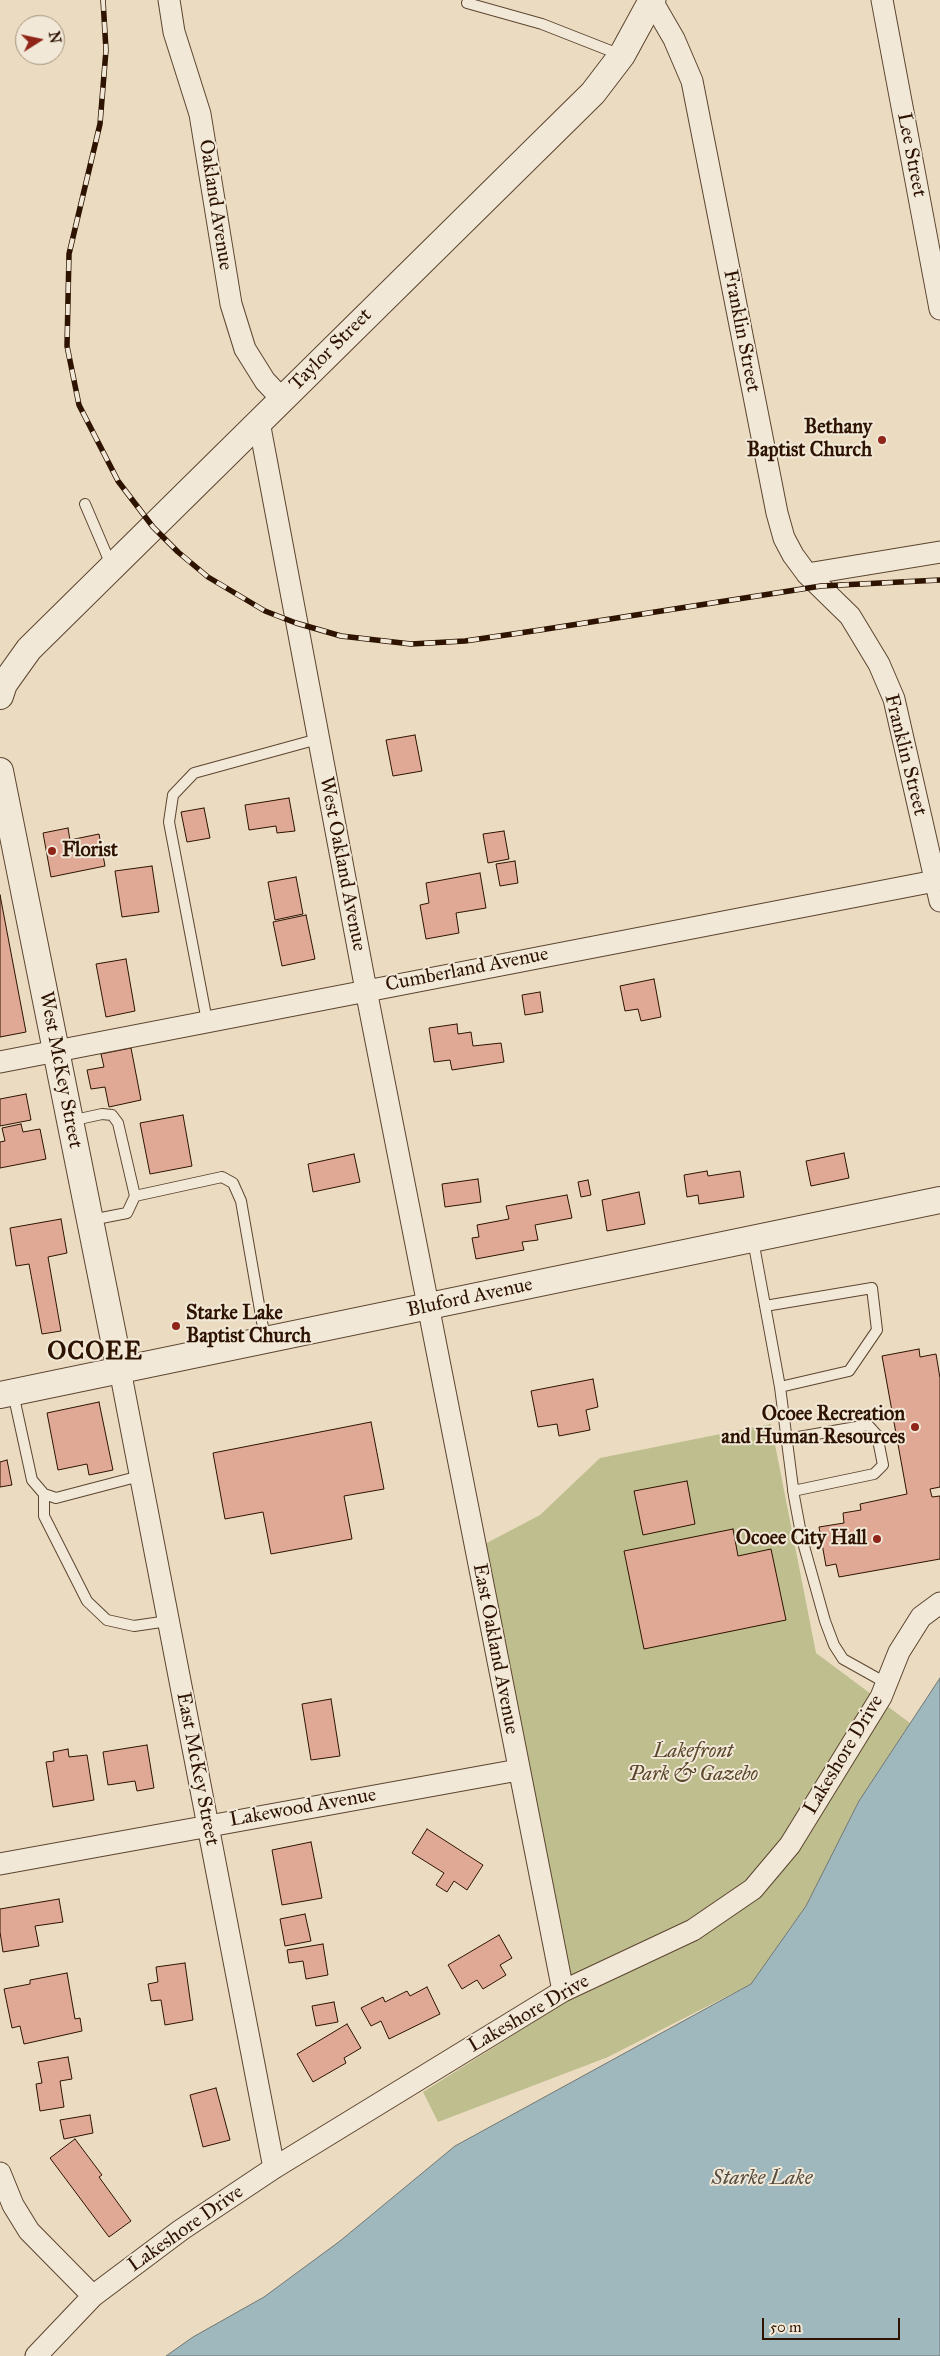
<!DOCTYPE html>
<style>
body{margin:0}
#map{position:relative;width:940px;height:2356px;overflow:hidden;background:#ebdcc1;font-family:"IM FELL Great Primer",serif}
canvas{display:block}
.north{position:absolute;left:15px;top:15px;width:50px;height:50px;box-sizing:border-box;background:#f2e8d7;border:1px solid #a39381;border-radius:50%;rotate:80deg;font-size:14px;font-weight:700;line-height:20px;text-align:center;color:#2d1300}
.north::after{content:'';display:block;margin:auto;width:18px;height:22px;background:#8f2418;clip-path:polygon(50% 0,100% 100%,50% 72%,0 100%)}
.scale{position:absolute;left:762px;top:2318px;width:138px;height:22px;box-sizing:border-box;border:2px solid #2d1300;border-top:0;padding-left:6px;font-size:15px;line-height:18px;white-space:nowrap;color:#2d1300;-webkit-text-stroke:4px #f2e8d7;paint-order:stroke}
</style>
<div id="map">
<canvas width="940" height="2356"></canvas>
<div class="north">N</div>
<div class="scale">50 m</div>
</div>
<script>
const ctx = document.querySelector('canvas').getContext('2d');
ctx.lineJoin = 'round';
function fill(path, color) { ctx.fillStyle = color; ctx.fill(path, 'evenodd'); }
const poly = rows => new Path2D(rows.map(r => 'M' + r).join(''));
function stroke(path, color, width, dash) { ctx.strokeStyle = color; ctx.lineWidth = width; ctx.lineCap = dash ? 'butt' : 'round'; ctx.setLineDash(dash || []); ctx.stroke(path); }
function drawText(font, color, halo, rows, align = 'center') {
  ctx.font = font + ' "IM FELL Great Primer",serif'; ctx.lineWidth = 4; ctx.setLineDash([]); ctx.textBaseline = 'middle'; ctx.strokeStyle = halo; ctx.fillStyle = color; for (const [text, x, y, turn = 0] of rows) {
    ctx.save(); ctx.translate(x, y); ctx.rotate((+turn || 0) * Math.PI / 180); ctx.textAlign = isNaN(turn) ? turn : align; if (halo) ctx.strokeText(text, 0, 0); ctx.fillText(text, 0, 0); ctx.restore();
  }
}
fill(poly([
 [771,1424,816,1653,910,1723,859,1801,806,1906,751,1984,608,2057,438,2122,423,2092,572,1998,483,1545,540,1515,600,1458]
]), '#bebe8e');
const water = poly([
 [940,1678,940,2356,166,2356,193,2337,264,2297,340,2241,455,2146,751,1984,806,1906,859,1801,940,1678]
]);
fill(water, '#9eb8be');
stroke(water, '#717672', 1);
const building = poly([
 [415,735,422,771,393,776,386,740,415,735],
 [289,798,295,831,277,833,276,826,249,830,245,805,289,798],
 [204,808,210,838,187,842,181,812,204,808],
 [68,828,70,840,99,834,105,866,51,877,43,833,68,828],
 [504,831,509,859,488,863,483,834,504,831],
 [515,861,518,883,500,886,496,864,515,861],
 [152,866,159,912,122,917,115,871,152,866],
 [480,873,486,908,456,913,459,933,426,939,420,905,429,903,426,883,480,873],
 [296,877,303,914,275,920,268,882,296,877],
 [0,895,26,1032,0,1037,0,895],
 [306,915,315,959,282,966,273,922,306,915],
 [126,959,135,1011,106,1017,96,964,126,959],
 [654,979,661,1017,641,1021,638,1009,625,1011,620,986,654,979],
 [540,992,543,1012,525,1015,522,995,540,992],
 [457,1024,458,1034,471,1032,473,1046,501,1043,504,1062,452,1070,450,1060,434,1062,429,1028,457,1024],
 [131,1048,141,1100,109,1107,105,1087,91,1089,87,1070,104,1067,101,1054,131,1048],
 [26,1094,31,1120,0,1126,0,1099,26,1094],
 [183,1115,192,1166,150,1174,140,1123,183,1115],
 [21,1124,23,1132,40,1129,46,1159,0,1168,0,1142,5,1141,2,1128,21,1124],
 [844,1153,849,1178,811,1186,806,1161,844,1153],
 [354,1154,360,1182,313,1192,308,1164,354,1154],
 [707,1171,708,1176,740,1171,744,1197,699,1204,698,1195,687,1197,684,1175,707,1171],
 [478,1179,481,1202,445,1207,442,1184,478,1179],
 [588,1180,591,1195,581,1197,578,1182,588,1180],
 [639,1192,645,1224,607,1231,602,1200,639,1192],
 [567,1195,572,1218,535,1225,538,1240,522,1242,524,1250,476,1259,472,1238,479,1237,477,1225,509,1219,506,1206,567,1195],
 [61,1219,67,1253,48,1257,61,1331,42,1334,29,1264,16,1266,10,1228,61,1219],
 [919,1349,920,1357,936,1354,940,1378,940,1487,930,1489,932,1497,940,1496,940,1559,839,1577,836,1564,826,1566,819,1527,844,1523,843,1513,861,1510,860,1504,907,1494,882,1356,919,1349],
 [593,1379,598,1407,586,1410,590,1430,559,1436,557,1424,538,1427,531,1391,593,1379],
 [99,1402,113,1470,89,1475,87,1464,58,1470,47,1413,99,1402],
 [371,1422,384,1489,344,1496,352,1539,271,1554,263,1512,225,1519,213,1453,371,1422],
 [7,1460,12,1485,0,1487,0,1462,7,1460],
 [687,1481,695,1524,643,1535,634,1491,687,1481],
 [733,1529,738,1556,771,1549,786,1620,644,1649,624,1551,733,1529],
 [331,1699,340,1756,311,1760,302,1704,331,1699],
 [147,1745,154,1788,137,1791,135,1781,108,1785,103,1752,147,1745],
 [68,1749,69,1757,87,1755,94,1800,53,1807,46,1762,54,1761,53,1752,68,1749],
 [427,1829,483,1865,467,1890,454,1881,447,1892,436,1885,444,1873,412,1853,427,1829],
 [311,1842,322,1898,282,1905,272,1850,311,1842],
 [59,1899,63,1922,35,1926,39,1946,3,1952,0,1932,0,1909,59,1899],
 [305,1914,311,1941,285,1946,280,1919,305,1914],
 [499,1935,512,1958,500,1965,506,1975,483,1989,477,1980,462,1989,448,1965,499,1935],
 [323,1944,328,1975,306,1979,303,1961,289,1963,287,1950,323,1944],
 [185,1963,193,2020,165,2025,161,2000,151,2001,148,1984,158,1982,156,1967,185,1963],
 [67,1973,75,2019,80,2018,82,2031,24,2044,20,2026,12,2028,4,1989,30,1984,30,1980,67,1973],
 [427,1987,440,2014,389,2039,381,2021,371,2026,361,2008,383,1997,385,2002,407,1991,410,1996,427,1987],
 [334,2002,338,2022,316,2026,312,2006,334,2002],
 [347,2024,361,2048,344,2058,346,2063,313,2082,297,2054,347,2024],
 [68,2057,72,2079,60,2081,64,2107,40,2111,36,2084,42,2083,38,2062,68,2057],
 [216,2088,230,2140,203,2147,190,2095,216,2088],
 [90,2115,93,2133,64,2139,60,2120,90,2115],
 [75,2139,102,2175,99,2177,131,2221,109,2237,50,2158,75,2139]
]);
fill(building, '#e0a996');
stroke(building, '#2d1300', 1);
const service = poly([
 [467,3,542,24,621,55],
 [85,504,112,567],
 [207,1021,169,822,173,795,194,773,318,739],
 [70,1121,102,1114,112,1115,118,1123,135,1196,127,1213,91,1220],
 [135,1196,222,1177,233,1183,241,1201,265,1339],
 [753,1240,780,1387,794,1496,802,1539,825,1621,834,1645,843,1659,886,1683],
 [765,1306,872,1288,877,1330,849,1371,780,1387],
 [13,1393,32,1480,44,1494,56,1498,140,1476],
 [787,1439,868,1425,877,1435,883,1465,874,1474,793,1491],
 [44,1494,44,1516,87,1601,107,1620,134,1626,168,1621]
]);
const minor = poly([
 [169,0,174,32,200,114,231,304,245,349,265,381,282,399],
 [655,0,652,1,674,39,692,81,777,513,784,538,793,555,807,574,850,616,879,664,894,699,940,901],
 [882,0,940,309],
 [259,422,366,990,563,1991],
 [807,574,940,552],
 [0,1062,935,881],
 [120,1370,274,2168],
 [0,1864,518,1770],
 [0,2173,13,2205,29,2231,93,2296],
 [36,2356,93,2296,181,2230,274,2168,563,1991,693,1930,753,1889,790,1845,881,1697,899,1652,921,1617,940,1603]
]);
const tertiary = poly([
 [0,696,4,684,29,649,593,93,622,55,652,0],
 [0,771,120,1370],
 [0,1395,940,1200]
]);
stroke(service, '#5c4530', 12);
stroke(minor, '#5c4530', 23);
stroke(tertiary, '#5c4530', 28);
stroke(service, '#f2e8d7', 10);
stroke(minor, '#f2e8d7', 21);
stroke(tertiary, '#f2e8d7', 26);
const rail = poly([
 [103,0,106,50,100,124,69,254,67,346,79,405,118,481,153,527,178,552,208,577,265,611,296,623,341,636,411,644,465,641,540,630,821,586,940,580]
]);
stroke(rail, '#2d1300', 5.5);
stroke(rail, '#f2e8d7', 4, [11]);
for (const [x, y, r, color] of [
 [882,440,5,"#8f2418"],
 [52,851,5,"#8f2418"],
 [176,1326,5,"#8f2418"],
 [915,1427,5,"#8f2418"],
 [877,1539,5,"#8f2418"]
]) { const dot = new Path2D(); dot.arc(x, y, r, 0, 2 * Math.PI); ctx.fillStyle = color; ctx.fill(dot); stroke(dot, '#f2e8d7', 2); }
drawText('20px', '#2d1300', '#f2e8d7', [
 ["Lee Street",911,155,79],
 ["Oakland Avenue",215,205,81],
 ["Franklin Street",741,331,79],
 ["Taylor Street",331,350,-45],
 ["Franklin Street",905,755,76],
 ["West Oakland Avenue",342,864,79],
 ["Cumberland Avenue",467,970,-11],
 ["West McKey Street",60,1070,79],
 ["Bluford Avenue",470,1298,-12],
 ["East Oakland Avenue",495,1649,79],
 ["Lakeshore Drive",844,1755,-59],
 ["East McKey Street",197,1769,79],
 ["Lakewood Avenue",303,1808,-10],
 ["Lakeshore Drive",529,2014,-30],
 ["Lakeshore Drive",186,2229,-35]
]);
drawText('bold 20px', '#2d1300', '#f2e8d7', [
 ["Bethany",872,428],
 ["Baptist Church",872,451],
 ["Florist",62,851,"left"],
 ["Starke Lake",186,1314,"left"],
 ["Baptist Church",186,1337,"left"],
 ["Ocoee Recreation",905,1415],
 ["and Human Resources",905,1438],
 ["Ocoee City Hall",867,1539]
], 'right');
drawText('italic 20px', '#58462b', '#f2e8d7', [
 ["Lakefront",693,1752],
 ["Park & Gazebo",693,1775]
]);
drawText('italic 21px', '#554d42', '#f2e8d7', [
 ["Starke Lake",762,2179]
]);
ctx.letterSpacing = '1px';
drawText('bold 25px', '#2d1300', '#f2e8d7', [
 ["OCOEE",95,1353]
]);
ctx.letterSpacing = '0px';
</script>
